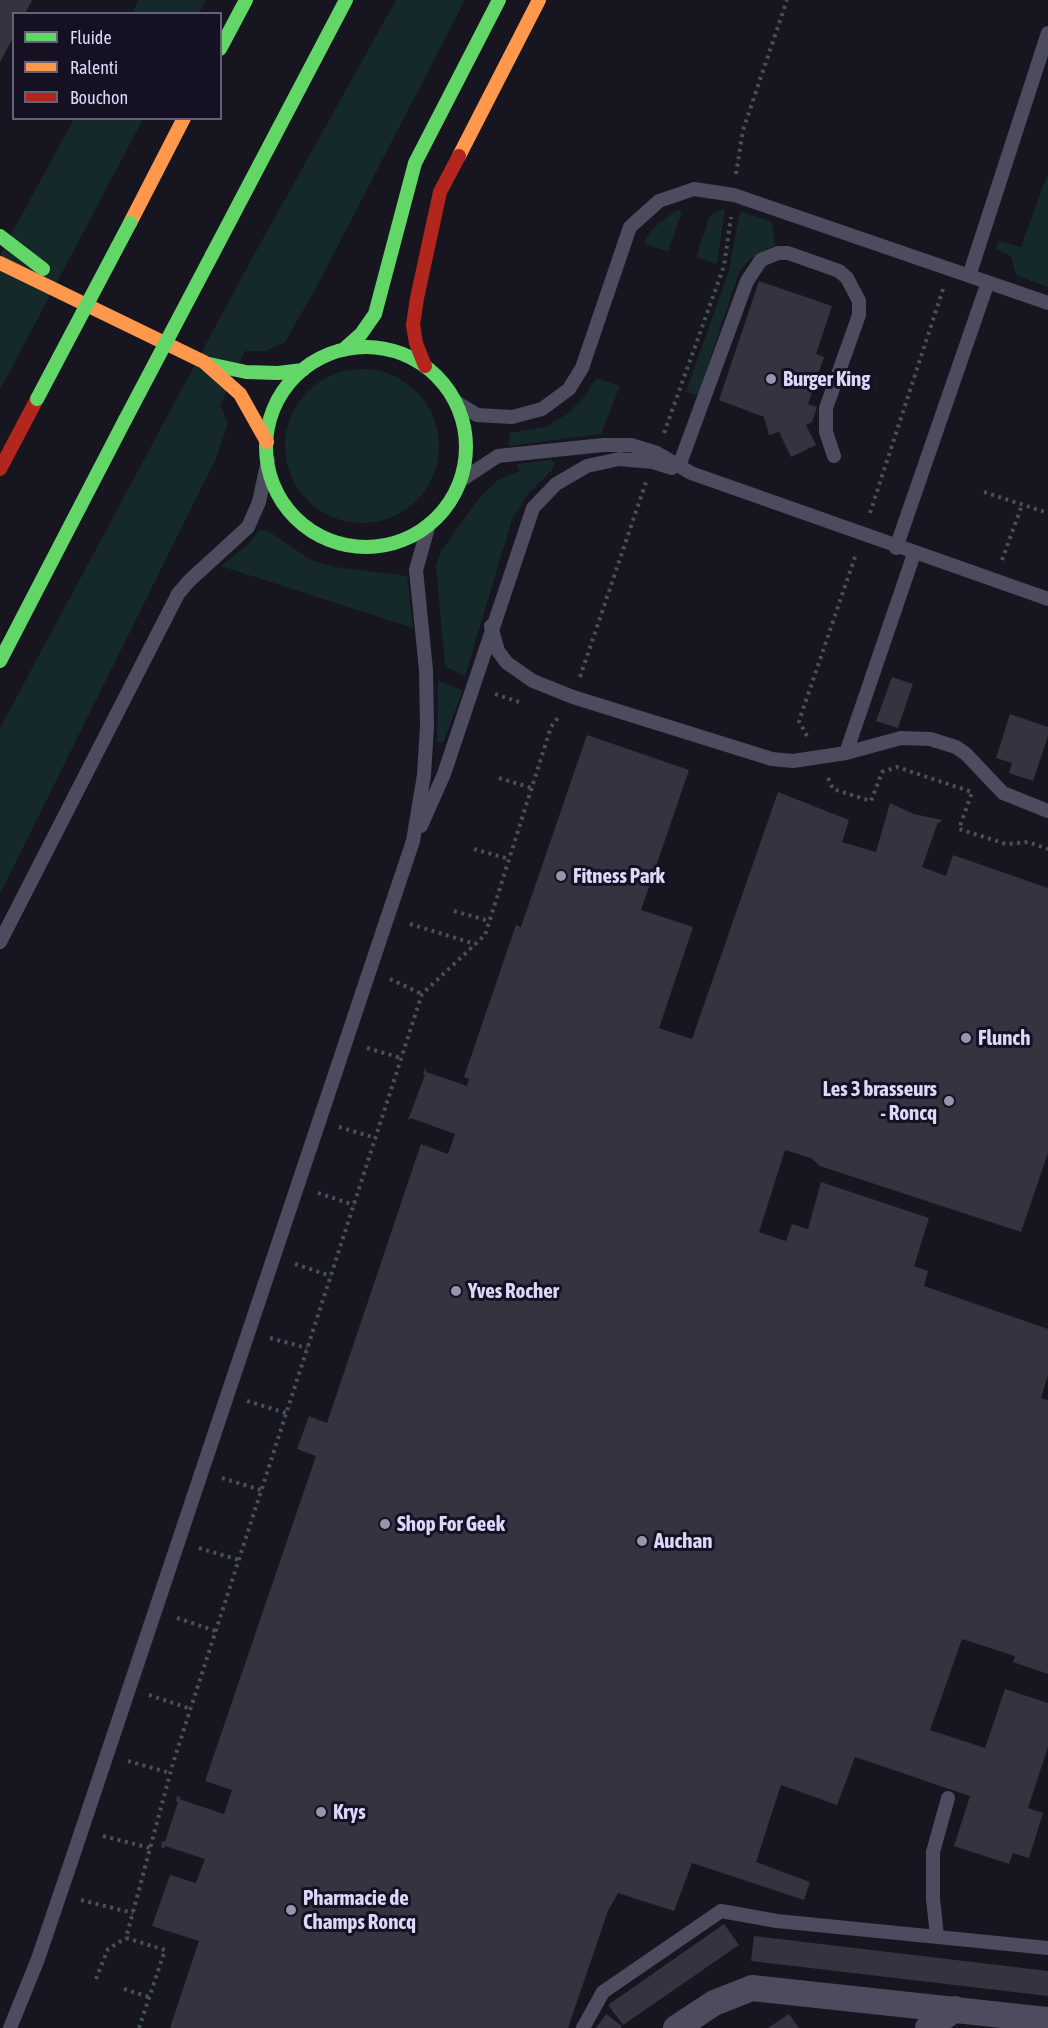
<!DOCTYPE html>
<style>
body{margin:0}
#map{position:relative;width:1048px;height:2028px;overflow:hidden;background:#17151f;font-family:"Asap Condensed",sans-serif}
canvas{display:block}
.legend{position:absolute;left:12px;top:12px;width:210px;height:108px;box-sizing:border-box;background:#151123;border:2px solid #656179;margin:0;padding:8px 10px;list-style:none;font-size:18px;color:#ddd8fa}
.legend li{display:flex;align-items:center;gap:12px;height:30px}
.legend b{width:30px;border:2px solid #656179}
</style>
<div id="map">
<canvas width="1048" height="2028"></canvas>
<ul class="legend">
<li><b style="height:8px;background:#63d668"></b>Fluide</li>
<li><b style="height:8px;background:#ff974d"></b>Ralenti</li>
<li><b style="height:8px;background:#b3261e"></b>Bouchon</li>
</ul>
</div>
<script>
const ctx = document.querySelector('canvas').getContext('2d');
ctx.lineJoin = 'round';
function fill(path, color) { ctx.fillStyle = color; ctx.fill(path, 'evenodd'); }
const poly = rows => new Path2D(rows.map(r => 'M' + r).join(''));
function stroke(path, color, width, dash) { ctx.strokeStyle = color; ctx.lineWidth = width; ctx.lineCap = dash ? 'butt' : 'round'; ctx.setLineDash(dash || []); ctx.stroke(path); }
function drawText(font, color, halo, rows, align = 'center') {
  ctx.font = font + ' "Asap Condensed",sans-serif'; ctx.lineWidth = 6; ctx.setLineDash([]); ctx.textBaseline = 'middle'; ctx.strokeStyle = halo; ctx.fillStyle = color; for (const [text, x, y, turn = 0] of rows) {
    ctx.save(); ctx.translate(x, y); ctx.rotate((+turn || 0) * Math.PI / 180); ctx.textAlign = isNaN(turn) ? turn : align; if (halo) ctx.strokeText(text, 0, 0); ctx.fillText(text, 0, 0); ctx.restore();
  }
}
fill(poly([
 [139,0,206,0,199,13,132,13],
 [396,0,465,0,316,288,285,342,266,351,245,351,220,406,228,422,218,454,0,894,0,728,250,262],
 [74,119,143,119,0,390,0,255],
 [1048,173,1048,287,1016,275,1011,256,995,249,999,241,1021,247],
 [725,209,717,264,696,257,709,218,716,211],
 [675,211,681,211,681,215,668,252,644,243,651,230],
 [740,211,772,222,775,245,750,259,739,272,698,395,686,392,729,270],
 '285 446a77 77 0 1 1 154 0a77 77 0 1 1-154 0Z',
 [596,378,620,386,601,434,509,446,509,433,545,427,567,414,585,396],
 [551,460,555,463,553,469,527,495,512,520,465,676,445,666,436,566,441,551,480,497,498,480,520,471,517,464],
 [260,530,268,531,311,560,336,567,407,576,413,628,221,566,246,546],
 [438,681,463,690,443,743,437,742]
]), '#15292a');
fill(poly([
 [0,0,32,0,25,14,14,14,14,36,0,62],
 [759,281,832,306,816,354,824,357,808,404,817,407,812,422,806,425,816,445,791,457,779,432,769,435,764,417,719,400],
 [892,677,913,684,898,728,876,721],
 [1010,714,1048,727,1048,736,1033,781,1009,773,1012,763,996,758],
 [587,735,689,770,641,910,693,927,659,1028,692,1039,778,792,849,820,842,842,876,852,890,803,914,814,942,820,940,823,938,822,922,867,946,876,953,855,1048,888,1048,1153,1021,1232,820,1166,811,1158,785,1150,759,1232,786,1241,792,1224,808,1229,821,1182,929,1218,914,1266,928,1271,924,1286,1048,1329,1048,1375,1041,1398,1048,1400,1048,1674,1013,1662,1015,1656,962,1639,930,1730,985,1748,1005,1689,1048,1703,1048,1747,1028,1808,1043,1813,1029,1858,1013,1853,1009,1864,954,1846,970,1796,855,1757,837,1805,781,1785,756,1862,810,1882,804,1900,692,1863,674,1911,618,1893,608,1911,568,2028,170,2028,199,1941,152,1926,170,1875,196,1883,205,1859,165,1846,164,1849,161,1847,162,1841,165,1842,178,1802,176,1801,177,1796,181,1797,179,1799,224,1814,232,1790,205,1781,316,1456,297,1449,309,1416,327,1423,421,1144,448,1154,455,1134,411,1118,408,1120,425,1075,423,1074,426,1067,426,1072,467,1086,469,1079,464,1077,516,925,521,927],
 [724,1924,739,1945,623,2025,608,2005],
 [754,1936,1048,1971,1048,1996,751,1961],
 [606,2014,622,2026,620,2028,596,2028],
 [789,2014,799,2028,768,2028]
]), '#363341');
stroke(poly([
 [736,174,743,130,787,0],
 [664,433,724,266,731,217],
 [984,492,1048,513],
 [870,513,943,289],
 [1002,560,1022,505],
 [580,677,646,482],
 [495,694,519,702],
 [807,736,799,721,856,554],
 [499,778,532,788],
 [828,778,833,789,871,801,882,772,897,767,972,792,959,829,1006,844,1028,842,1048,849],
 [474,849,509,859],
 [454,911,489,921],
 [410,924,475,944],
 [390,979,422,994],
 [367,1048,401,1058],
 [339,1127,376,1138],
 [318,1193,354,1205],
 [295,1264,331,1276],
 [270,1338,307,1348],
 [247,1401,286,1413],
 [222,1478,261,1490],
 [199,1548,239,1560],
 [177,1618,216,1631],
 [149,1695,191,1709],
 [128,1761,170,1773],
 [103,1836,150,1848],
 [81,1900,133,1913],
 [96,1979,108,1949,126,1938],
 [124,1989,149,1997],
 [139,2028,165,1950,126,1938,173,1763,422,994,485,935,551,727,560,715]
]), '#47515d', 4, [3, 4.5]);
stroke(poly([
 [969,276,1048,33],
 [456,402,477,415,512,417,542,409,569,389,582,368,630,227,659,201,694,189,734,195,1048,303],
 [679,466,747,281,761,260,778,253,788,253,839,271,847,278,859,301,859,315,826,408,826,432,834,456],
 [460,481,498,456,603,445,631,445,657,453,691,473,1048,599],
 [896,548,988,282],
 [491,626,498,651,507,663,533,681,573,697,772,759,793,761,846,753,901,738,930,739,956,747,966,754,1003,793,1048,811],
 [846,753,914,554],
 [421,826,444,774,533,508,556,484,587,466,619,459,653,462,672,468],
 [0,942,178,594,189,581,248,527,259,502,268,460],
 [937,1936,933,1899,933,1852,948,1798],
 [10,2028,38,1959,75,1850,413,841,424,775,427,726,426,670,416,570,429,524],
 [583,2028,603,1992,721,1911,777,1921,1048,1948]
]), '#4d4b5e', 14);
stroke(poly([
 [676,2028,714,2003,752,1988,1048,2020],
 [928,2028,955,2009]
]), '#4d4b5e', 26);
stroke(poly([
 [220,49,246,0],
 [0,236,43,269],
 [212,255,346,0],
 '266 447a100 100 0 1 1 200 0a100 100 0 1 1-200 0Z',
 [343,350,361,334,375,314,415,163,499,0],
 [209,364,246,372,278,373,303,370],
 [0,661,125,420]
]), '#63d668', 14);
stroke(poly([
 [459,156,539,0],
 [130,223,184,118],
 [0,263,204,362,240,394,267,442]
]), '#ff974d', 14);
stroke(poly([
 [425,366,416,343,413,325,417,298,440,192,459,156],
 [0,469,37,399]
]), '#b3261e', 14);
stroke(poly([
 [37,399,130,223],
 [125,420,212,255]
]), '#63d668', 14);
for (const [x, y, r, color] of [
 [771,379,6,"#9894ad"],
 [561,876,6,"#9894ad"],
 [966,1038,6,"#9894ad"],
 [949,1101,6,"#9894ad"],
 [456,1291,6,"#9894ad"],
 [385,1524,6,"#9894ad"],
 [642,1541,6,"#9894ad"],
 [321,1812,6,"#9894ad"],
 [291,1910,6,"#9894ad"]
]) { const dot = new Path2D(); dot.arc(x, y, r, 0, 2 * Math.PI); ctx.fillStyle = color; ctx.fill(dot); stroke(dot, '#151123', 2); }
drawText('bold 21px', '#ddd8fa', '#151123', [
 ["Burger King",783,379],
 ["Fitness Park",573,876],
 ["Flunch",978,1038],
 ["Les 3 brasseurs",937,1089,"right"],
 ["- Roncq",937,1113,"right"],
 ["Yves Rocher",468,1291],
 ["Shop For Geek",397,1524],
 ["Auchan",654,1541],
 ["Krys",333,1812],
 ["Pharmacie de",303,1898],
 ["Champs Roncq",303,1922]
], 'left');
</script>
